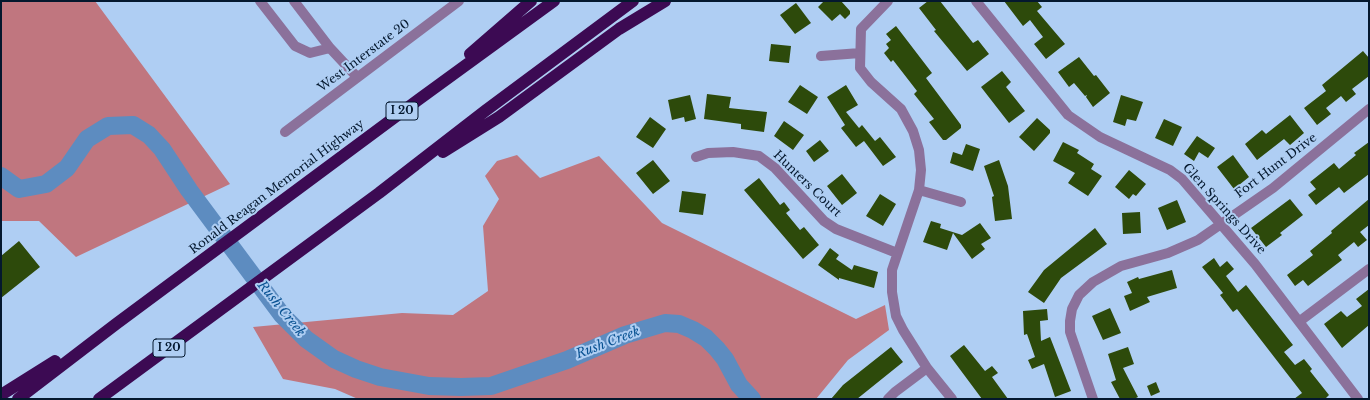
<!DOCTYPE html>
<style>
body{margin:0}
#map{position:relative;width:1370px;height:400px;overflow:hidden;background:#afcef3;font-family:"Libre Baskerville",serif}
canvas{display:block}
.frame{position:absolute;inset:0;border:2px solid #04182e;pointer-events:none}
</style>
<div id="map">
<canvas width="1370" height="400"></canvas>
<div class="frame"></div>
</div>
<script>
const ctx = document.querySelector('canvas').getContext('2d');
ctx.lineJoin = 'round';
function fill(path, color) { ctx.fillStyle = color; ctx.fill(path, 'evenodd'); }
const poly = rows => new Path2D(rows.map(r => 'M' + r).join(''));
function stroke(path, color, width, dash) { ctx.strokeStyle = color; ctx.lineWidth = width; ctx.lineCap = dash ? 'butt' : 'round'; ctx.setLineDash(dash || []); ctx.stroke(path); }
function drawText(font, color, halo, rows, align = 'center') {
  ctx.font = font + ' "Libre Baskerville",serif'; ctx.lineWidth = 4; ctx.setLineDash([]); ctx.textBaseline = 'middle'; ctx.strokeStyle = halo; ctx.fillStyle = color; for (const [text, x, y, turn = 0] of rows) {
    ctx.save(); ctx.translate(x, y); ctx.rotate((+turn || 0) * Math.PI / 180); ctx.textAlign = isNaN(turn) ? turn : align; if (halo) ctx.strokeText(text, 0, 0); ctx.fillText(text, 0, 0); ctx.restore();
  }
}
fill(poly([
 [1,1,95,1,230,184,76,257,39,221,1,221],
 [517,155,540,178,599,156,662,223,856,319,885,305,889,330,848,360,816,399,358,399,335,389,283,379,253,327,402,313,453,315,488,291,483,226,499,199,485,176,497,161]
]), '#c0767f');
stroke(poly([
 [1,176,19,189,46,184,67,168,87,139,108,126,133,125,149,135,162,149,189,190,282,315,306,339,334,359,356,369,380,377,429,386,461,387,491,386,567,360,625,335,665,323,679,324,693,330,706,338,717,349,725,359,739,385,752,399]
]), '#5d8cc0', 18);
fill(poly([
 [824,1,841,1,850,11,850,14,845,19,840,14,832,21,818,7],
 [928,1,940,1,973,43,978,40,989,54,967,71,934,31,936,30,919,8],
 [1004,1,1037,1,1042,7,1037,11,1065,44,1046,59,1034,44,1043,37,1030,20,1023,26],
 [796,3,811,23,795,34,780,15],
 [896,26,932,73,926,78,961,125,961,128,946,140,943,140,929,122,934,119,914,94,917,91,893,60,891,62,884,53,889,48,886,44,891,40,886,34],
 [771,44,791,46,789,63,769,61],
 [1363,51,1369,58,1369,76,1352,89,1356,94,1346,102,1341,96,1326,108,1331,114,1317,125,1304,108,1326,91,1322,85],
 [1079,57,1094,76,1096,75,1110,93,1093,107,1086,97,1087,95,1085,96,1074,83,1069,87,1058,72],
 [1002,71,1011,82,1006,87,1025,111,1009,123,981,87],
 [800,85,818,97,807,114,788,102],
 [846,85,858,105,846,112,859,128,862,125,875,141,880,137,896,157,883,166,864,141,856,147,841,128,845,125,827,97],
 [707,94,731,97,729,108,767,112,764,132,741,129,741,124,704,119],
 [690,95,696,119,685,122,684,117,672,120,668,100],
 [1121,95,1143,102,1136,121,1127,119,1125,126,1113,122],
 [1290,115,1304,133,1290,145,1284,139,1257,160,1245,144,1262,130,1266,134],
 [650,117,666,129,653,148,636,137],
 [1037,118,1050,130,1050,133,1034,151,1019,137],
 [1164,119,1182,127,1173,146,1155,138],
 [784,121,804,135,793,150,774,136],
 [1197,136,1215,148,1208,158,1199,152,1194,161,1184,154],
 [820,140,829,151,814,162,806,151],
 [1063,142,1079,150,1077,153,1094,164,1091,169,1102,176,1088,196,1068,183,1075,173,1053,161],
 [1369,142,1369,174,1344,193,1339,187,1316,205,1308,195,1316,189,1310,182,1334,163,1339,169,1356,155,1354,153],
 [966,144,980,149,973,171,950,163,953,152,962,155],
 [1233,155,1249,177,1234,189,1217,167],
 [653,160,670,181,653,194,636,173],
 [999,160,1008,186,1012,219,995,221,992,197,994,196,984,166],
 [1129,170,1146,184,1136,196,1133,194,1129,199,1115,187],
 [842,174,857,193,842,205,827,186],
 [759,178,780,205,784,202,790,210,786,213,800,230,804,227,819,245,803,259,744,190],
 [682,191,706,194,703,215,679,212],
 [880,194,896,204,883,226,866,216],
 [1290,199,1303,215,1280,233,1282,235,1266,247,1251,228],
 [1369,199,1369,225,1360,232,1367,240,1358,247,1354,242,1338,255,1342,260,1308,286,1303,280,1295,286,1287,275,1313,255,1310,251,1332,233,1331,231],
 [1177,200,1186,222,1167,230,1158,208],
 [1140,212,1141,233,1123,234,1122,213],
 [931,221,941,224,940,228,962,235,980,223,991,238,981,244,985,249,972,259,953,233,947,250,923,242],
 [1095,228,1107,244,1061,278,1044,303,1028,292,1044,270],
 [19,241,40,267,1,298,1,256],
 [830,248,839,255,836,259,852,270,854,265,878,272,874,288,839,278,839,280,818,265],
 [1214,258,1220,267,1227,261,1234,269,1226,276,1238,292,1246,285,1293,345,1284,352,1295,365,1304,359,1312,369,1310,371,1329,395,1325,399,1294,399,1302,393,1237,309,1233,312,1220,295,1223,293,1202,267],
 [1172,270,1177,288,1147,297,1150,302,1130,311,1124,296,1132,293,1127,282,1138,277,1139,279],
 [1369,289,1369,325,1342,348,1324,324,1341,311,1347,317,1362,306,1356,299],
 [1110,308,1121,333,1103,340,1092,316],
 [1047,309,1048,320,1040,321,1041,341,1050,337,1071,391,1055,397,1044,364,1032,369,1028,360,1035,357,1027,334,1024,335,1023,311],
 [964,345,985,371,992,366,998,373,992,377,1008,399,982,399,950,356],
 [891,347,903,362,857,399,831,399,843,385],
 [1128,347,1134,364,1123,368,1138,397,1134,399,1120,399,1111,382,1116,380,1108,354],
 [1156,382,1160,392,1151,396,1147,386]
]), '#2d4a0b');
stroke(poly([
 [260,1,295,46,310,53,330,48],
 [294,1,330,48,357,77],
 [888,1,861,29,860,68,871,82,901,109,913,131,919,150,921,170,919,190,892,270,892,292,896,316,903,330,927,368,952,399],
 [976,1,1068,115,1100,137,1170,170,1182,179,1255,264,1358,399],
 [821,56,860,53],
 [285,132,459,1],
 [696,157,708,153,733,152,759,156,775,168,824,221,836,229,897,253],
 [919,190,961,202],
 [1300,321,1369,269],
 [888,399,895,392,927,368],
 [1093,399,1070,332,1070,321,1072,309,1079,295,1093,282,1121,266,1168,253,1198,240,1273,188,1369,109]
]), '#8b719b', 10);
stroke(poly([
 [470,54,531,1],
 [443,152,499,117,619,29,665,1],
 [1,395,55,361],
 [18,399,116,324,418,100,554,1],
 [99,399,379,193,485,111,633,1]
]), '#3c0a53', 12);
for (const [x, y, w] of [
 [402,111,32],
 [169,348,32]
]) { const box = new Path2D(); box.roundRect(x - w / 2, y - 9, w, 18, 3); ctx.fillStyle = '#afcef3'; ctx.fill(box); stroke(box, '#04182e', 1); }
drawText('bold 11px', '#04182e', null, [
 ["I 20",402,111],
 ["I 20",169,348]
]);
drawText('12px', '#04182e', '#afcef3', [
 ["West Interstate 20",364,56,-37],
 ["Fort Hunt Drive",1276,166,-37],
 ["Hunters Court",807,184,44],
 ["Ronald Reagan Memorial Highway",277,187,-37],
 ["Glen Springs Drive",1224,209,48]
]);
drawText('italic 13px', '#095292', '#afcef3', [
 ["Rush Creek",281,309,51],
 ["Rush Creek",608,343,-21]
]);
</script>
